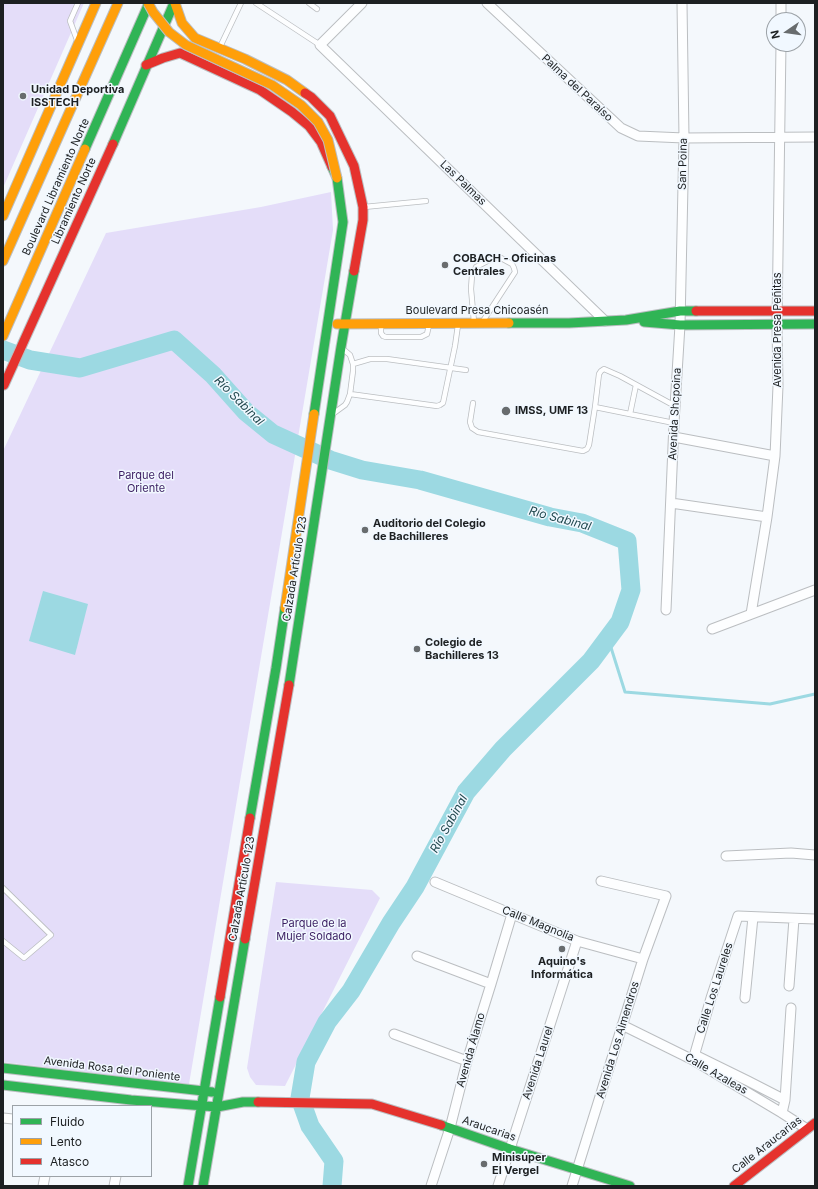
<!DOCTYPE html>
<meta charset="utf-8">
<style>
body{margin:0}
#map{position:relative;width:818px;height:1189px;overflow:hidden;background:#f4f8fc;font-family:Inter,sans-serif}
canvas{display:block}
.frame{position:absolute;inset:0;border:4px solid #1d2022;pointer-events:none}
.legend{position:absolute;left:12px;top:1105px;width:140px;height:72px;box-sizing:border-box;background:#f1f8ff;border:1px solid #9ca2a7;margin:0;padding:5px 7px;list-style:none;font-size:12px;color:#1d2022}
.legend li{display:flex;align-items:center;gap:8px;height:20px}
.legend b{width:20px;border:1px solid #9ca2a7}
.north{position:absolute;left:766px;top:12px;width:40px;height:40px;box-sizing:border-box;background:#f1f8ff;border:1px solid #9ca2a7;border-radius:50%;rotate:257deg;font-size:11px;font-weight:700;line-height:16px;text-align:center;color:#1d2022}
.north::after{content:'';display:block;margin:auto;width:14px;height:18px;background:#686c6e;clip-path:polygon(50% 0,100% 100%,50% 72%,0 100%)}
</style>
<div id="map">
<canvas width="818" height="1189"></canvas>
<div class="frame"></div>
<ul class="legend">
<li><b style="height:5px;background:#30b455"></b>Fluido</li>
<li><b style="height:5px;background:#ff9f0a"></b>Lento</li>
<li><b style="height:5px;background:#e5322d"></b>Atasco</li>
</ul>
<div class="north">N</div>
</div>
<script>
const ctx = document.querySelector('canvas').getContext('2d');
ctx.lineJoin = 'round';
function fill(path, color) { ctx.fillStyle = color; ctx.fill(path, 'evenodd'); }
const poly = rows => new Path2D(rows.map(r => 'M' + r).join(''));
function stroke(path, color, width, dash) { ctx.strokeStyle = color; ctx.lineWidth = width; ctx.lineCap = dash ? 'butt' : 'round'; ctx.setLineDash(dash || []); ctx.stroke(path); }
function drawText(font, color, halo, rows, align = 'center') {
  ctx.font = font + ' Inter,sans-serif'; ctx.lineWidth = 3; ctx.setLineDash([]); ctx.textBaseline = 'middle'; ctx.strokeStyle = halo; ctx.fillStyle = color; for (const [text, x, y, turn = 0] of rows) {
    ctx.save(); ctx.translate(x, y); ctx.rotate((+turn || 0) * Math.PI / 180); ctx.textAlign = isNaN(turn) ? turn : align; if (halo) ctx.strokeText(text, 0, 0); ctx.fillText(text, 0, 0); ctx.restore();
  }
}
fill(poly([
 [3,3,84,3,3,188],
 [331,192,333,230,189,1084,3,1062,3,451,106,233,261,207],
 [276,882,372,890,380,898,285,1086,256,1085,250,1077,247,1068]
]), '#e4ddf9');
fill(poly([
 [43,591,88,604,75,655,29,641]
]), '#9cd9e2');
stroke(poly([
 [608,638,625,692,770,704,815,694]
]), '#9cd9e2', 3);
stroke(poly([
 [3,350,30,360,80,368,174,340,213,375,246,412,273,434,330,460,362,470,420,480,550,517,582,523,627,541,631,590,620,622,591,661,503,749,466,792,415,887,391,923,351,991,327,1022,306,1062,300,1098,310,1126,334,1161,332,1186]
]), '#9cd9e2', 19);
const lane = poly([
 [256,3,320,45],
 [309,3,317,9],
 [77,40,70,21,78,3],
 [220,47,241,3],
 [364,207,426,201],
 [474,322,471,289,472,275,476,267,493,258,501,258,512,264,514,268,515,272,483,321],
 [381,326,381,333,383,336,386,337,421,337,427,334,429,325],
 [353,364,370,359,387,359,466,370],
 [350,394,437,406,440,405,443,403,455,346,458,325],
 [473,403,470,422,472,428,478,432,583,451,587,449,589,445,595,407],
 [334,413,345,405,347,402,350,394,353,371,353,364,350,355,343,349],
 [630,414,636,385],
 [674,423,595,407,599,374,601,371,604,369,620,376,675,406],
 [3,888,51,935,24,958,3,941]
]);
const street = poly([
 [362,3,320,45,605,321],
 [487,3,621,128,638,136,684,138,815,137],
 [781,20,781,3],
 [674,437,775,456],
 [671,503,767,517],
 [666,610,674,423,680,325,684,138,682,3],
 [751,614,767,517,775,456,778,386,777,324,781,44],
 [712,629,815,590],
 [726,856,791,853,815,855],
 [435,882,577,941,643,959],
 [417,956,491,984],
 [789,986,794,919],
 [745,998,753,917],
 [622,1025,693,1060,782,1113,807,1129],
 [394,1034,467,1061],
 [697,1056,748,1081,785,1100],
 [693,1060,711,998,738,916,815,919],
 [782,1113,785,1100,791,1008],
 [3,1118,13,1119],
 [43,1186,45,1176],
 [114,1186,116,1176],
 [431,1186,450,1128,467,1061,491,984,512,914],
 [498,1186,577,941],
 [572,1186,643,959,666,896,601,881]
]);
const fast = poly([
 [113,144,174,3],
 [85,149,149,3],
 [644,322,680,325,815,324],
 [509,323,569,323,626,320,680,311,696,311],
 [314,414,343,222,337,178,332,167],
 [289,685,341,347,354,271],
 [250,818,276,668,285,608],
 [3,1068,212,1092],
 [3,1085,131,1100,217,1107,243,1102,258,1102],
 [441,1125,510,1149,630,1186],
 [188,1186,220,997],
 [203,1186,245,939]
]);
const slow = poly([
 [175,3,182,23,195,38,245,59,287,80,305,93],
 [3,216,96,3],
 [3,261,118,3],
 [337,324,509,323],
 [3,336,85,149],
 [285,608,314,414]
]);
const jam = poly([
 [146,65,163,58,180,53,260,90,292,112,309,126,321,142,332,167],
 [305,93,311,97,330,116,354,166,363,207,363,220,354,271],
 [696,311,815,311],
 [3,381,7,377],
 [4,385,113,144],
 [245,939,289,685],
 [220,997,250,818],
 [258,1102,372,1104,441,1125],
 [734,1186,815,1123]
]);
stroke(lane, '#bbbec1', 6);
stroke(street, '#bbbec1', 11);
stroke(fast, '#bbbec1', 11);
stroke(slow, '#bbbec1', 11);
stroke(jam, '#bbbec1', 11);
stroke(lane, '#fdfeff', 4.5);
stroke(street, '#fdfeff', 9);
stroke(fast, '#30b455', 9);
stroke(slow, '#ff9f0a', 9);
stroke(jam, '#e5322d', 9);
const slowBridge = poly([
 [148,3,153,12,169,32,186,45,272,85,301,105,318,122,328,140,337,178]
]);
stroke(slowBridge, '#bbbec1', 11, []);
stroke(slowBridge, '#ff9f0a', 9);
for (const [x, y, r, color] of [
 [23,96,4,"#686c6e"],
 [445,265,4,"#686c6e"],
 [506,411,5,"#686c6e"],
 [365,530,4,"#686c6e"],
 [417,649,4,"#686c6e"],
 [562,949,4,"#686c6e"],
 [484,1164,4,"#686c6e"]
]) { const dot = new Path2D(); dot.arc(x, y, r, 0, 2 * Math.PI); ctx.fillStyle = color; ctx.fill(dot); stroke(dot, '#f1f8ff', 1.5); }
drawText('11px', '#1d2022', '#f1f8ff', [
 ["Palma del Paraíso",577,88,43],
 ["San Poina",683,164,-89],
 ["Las Palmas",463,183,44],
 ["Boulevard Libramiento Norte",56,187,-66],
 ["Libramiento Norte",74,201,-66],
 ["Boulevard Presa Chicoasén",477,311],
 ["Avenida Presa Peñitas",778,330,-90],
 ["Avenida Shcpoina",675,414,-87],
 ["Calzada Artículo 123",295,569,-81],
 ["Calzada Artículo 123",242,889,-80],
 ["Calle Magnolia",538,924,22],
 ["Calle Los Laureles",715,988,-72],
 ["Avenida Los Almendros",618,1040,-73],
 ["Avenida Álamo",471,1050,-74],
 ["Avenida Laurel",538,1063,-72],
 ["Avenida Rosa del Poniente",112,1069,7],
 ["Calle Azaleas",716,1074,30],
 ["Araucarias",489,1129,19],
 ["Calle Araucarias",767,1145,-38]
]);
drawText('bold 11px', '#1d2022', '#f1f8ff', [
 ["Unidad Deportiva",31,90],
 ["ISSTECH",31,103],
 ["COBACH - Oficinas",453,259],
 ["Centrales",453,272],
 ["IMSS, UMF 13",515,411],
 ["Auditorio del Colegio",373,524],
 ["de Bachilleres",373,537],
 ["Colegio de",425,643],
 ["Bachilleres 13",425,656],
 ["Aquino's",562,962,"center"],
 ["Informática",562,975,"center"],
 ["Minisúper",492,1158],
 ["El Vergel",492,1171]
], 'left');
drawText('11px', '#3a1d61', '#f1f8ff', [
 ["Parque del",146,476],
 ["Oriente",146,489],
 ["Parque de la",314,924],
 ["Mujer Soldado",314,937]
]);
drawText('italic 12px', '#224a50', '#f1f8ff', [
 ["Río Sabinal",239,401,45],
 ["Río Sabinal",560,519,15],
 ["Río Sabinal",449,824,-61]
]);
</script>
